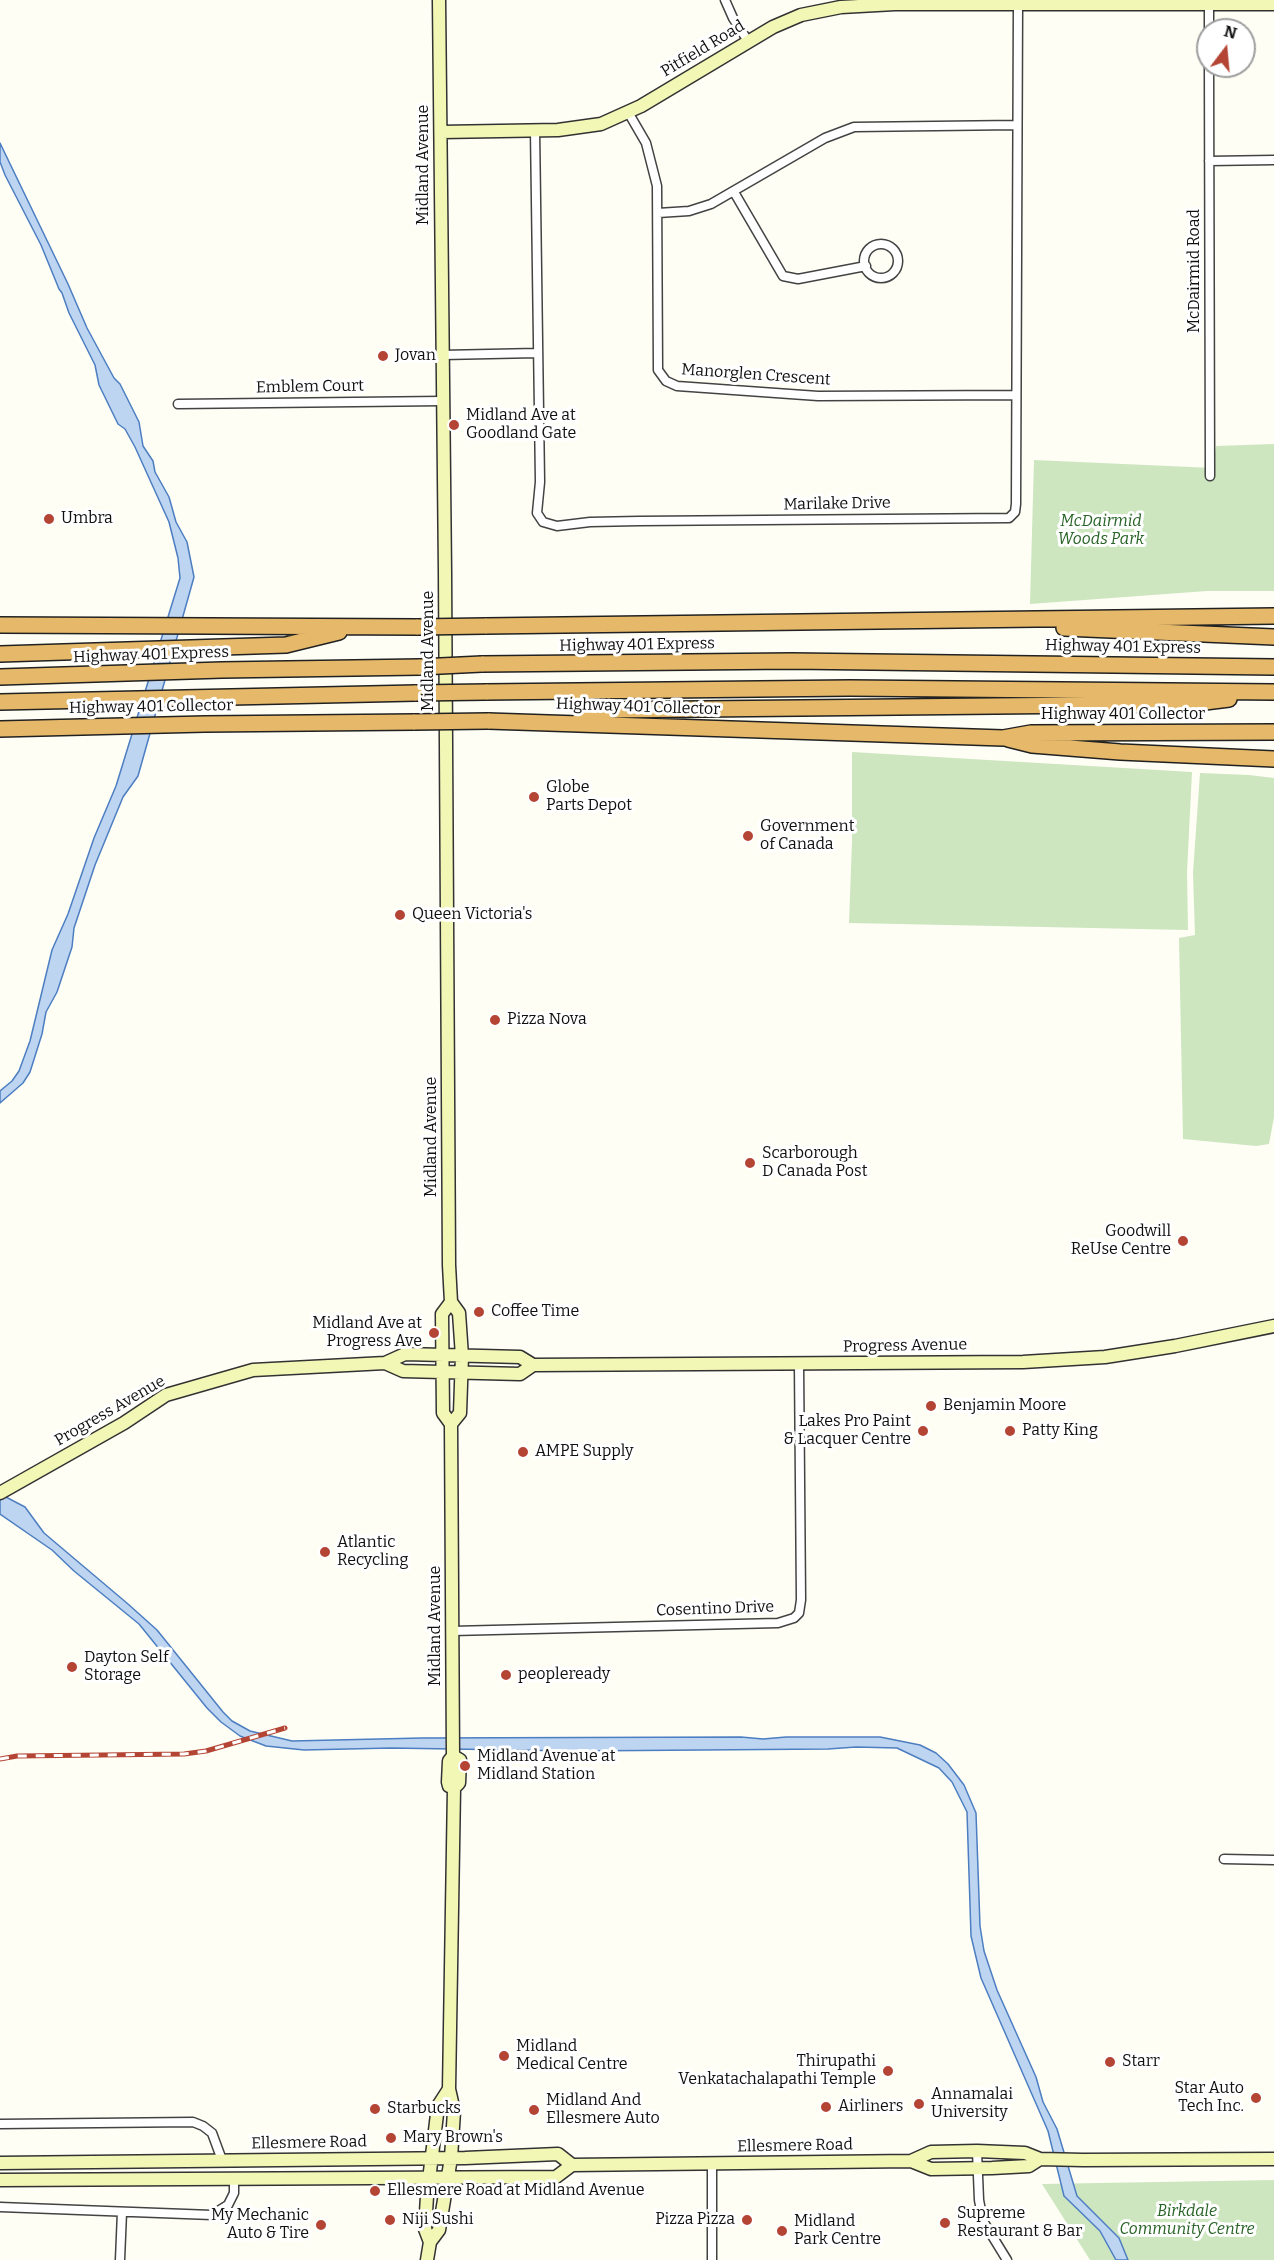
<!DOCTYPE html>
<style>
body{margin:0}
#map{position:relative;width:1274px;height:2260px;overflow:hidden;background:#fefef5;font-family:Bitter,serif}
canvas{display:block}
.north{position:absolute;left:1196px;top:18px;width:60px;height:60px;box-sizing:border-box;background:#fff;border:2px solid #9f9f9f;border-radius:50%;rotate:16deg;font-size:16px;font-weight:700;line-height:24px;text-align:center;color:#101010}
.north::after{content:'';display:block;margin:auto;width:21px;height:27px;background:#b44535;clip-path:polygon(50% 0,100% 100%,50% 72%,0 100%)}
</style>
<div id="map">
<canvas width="1274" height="2260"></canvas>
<div class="north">N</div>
</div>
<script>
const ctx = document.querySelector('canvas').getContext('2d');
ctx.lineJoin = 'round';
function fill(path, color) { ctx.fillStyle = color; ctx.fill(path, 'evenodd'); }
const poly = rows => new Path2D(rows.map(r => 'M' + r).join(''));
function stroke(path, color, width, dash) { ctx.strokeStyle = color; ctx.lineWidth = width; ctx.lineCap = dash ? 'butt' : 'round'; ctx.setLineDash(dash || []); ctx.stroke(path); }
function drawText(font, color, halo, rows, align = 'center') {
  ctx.font = font + ' Bitter,serif'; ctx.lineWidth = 6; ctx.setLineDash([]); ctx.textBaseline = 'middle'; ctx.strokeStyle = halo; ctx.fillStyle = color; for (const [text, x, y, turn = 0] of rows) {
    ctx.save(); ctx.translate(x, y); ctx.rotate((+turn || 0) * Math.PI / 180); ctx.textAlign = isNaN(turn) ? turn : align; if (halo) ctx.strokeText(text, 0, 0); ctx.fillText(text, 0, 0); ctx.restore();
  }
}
fill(poly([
 [1274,444,1274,591,1207,591,1030,604,1034,460,1213,468,1216,446],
 [852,752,1192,772,1187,872,1188,930,849,923,852,842],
 [1200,773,1249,775,1274,778,1274,1117,1269,1144,1256,1146,1183,1139,1179,938,1195,935,1193,873],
 [1274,2180,1274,2260,1090,2260,1042,2184]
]), '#cde6c0');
const water = poly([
 [0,143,68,284,87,328,114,378,120,384,139,422,143,446,153,461,155,472,169,497,176,522,187,542,194,577,138,776,123,797,95,865,74,928,72,947,57,992,46,1012,42,1034,30,1072,23,1083,0,1103,0,1091,12,1081,19,1071,30,1041,52,950,68,914,94,838,116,786,180,578,178,558,169,522,135,447,125,429,118,424,99,385,95,365,69,313,62,293,59,289,41,245,5,175,0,162,0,143],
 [0,1494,25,1507,44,1533,128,1604,157,1630,223,1712,232,1721,250,1731,292,1741,422,1738,741,1737,763,1739,786,1737,880,1737,920,1745,936,1753,948,1764,964,1785,976,1813,980,1926,984,1951,997,1990,1036,2077,1043,2102,1057,2129,1077,2196,1119,2238,1128,2260,1116,2260,1100,2231,1064,2196,1048,2131,981,1978,971,1936,967,1812,952,1782,939,1768,897,1748,856,1747,828,1749,575,1751,391,1748,304,1750,266,1746,240,1736,221,1722,207,1708,139,1624,74,1571,52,1550,0,1514,0,1494]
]);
fill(water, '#bed5f1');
stroke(water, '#4c7ec1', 1.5);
const street = poly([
 [725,0,733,18,748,41],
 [1209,30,1209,4],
 [1209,66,1210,476],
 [628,112,646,143,657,186,658,370,666,381,677,386,818,396,1016,395],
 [535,130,540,482,537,513,543,522,557,526,590,522,639,521,1009,518,1015,512,1016,504,1018,4],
 [1209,161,1274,160],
 [734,192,783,276,798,279,866,266],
 [658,213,689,211,711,204,825,138,854,127,1016,125],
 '864 261a17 17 0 1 1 34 0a17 17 0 1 1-34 0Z',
 [442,355,537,353],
 [178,404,443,401],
 [452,1631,778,1623,794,1618,799,1613,801,1600,799,1364],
 [1224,1859,1274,1860],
 [0,2124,193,2122,203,2126,212,2133,222,2160],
 [977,2151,979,2200,983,2221,1007,2260],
 [712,2164,712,2260],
 [0,2207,212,2215,228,2205,234,2193,234,2180],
 [120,2260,122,2212]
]);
const secondary = poly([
 [439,0,445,572,449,1265,451,1302,459,1313,462,1356,460,1413,451,1424],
 [441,132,558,130,601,124,641,106,773,27,801,15,841,7,895,4,1274,4],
 [451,1302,442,1314,443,1413,451,1424,453,1756,449,1761,448,1782,449,1786,454,1788],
 [385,1363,403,1371,520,1374,533,1365],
 [0,1493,124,1423,166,1395,253,1370,385,1363,405,1354,520,1357,533,1365,1023,1362,1105,1357,1175,1346,1274,1326],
 [911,2161,931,2152,977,2151,1025,2153,1040,2159,1083,2160,1274,2159],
 [0,2163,465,2158,558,2154,572,2165],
 [0,2180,556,2177,572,2165,911,2161,931,2169,992,2168,1029,2166,1040,2159],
 [430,2242,439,2230,451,2158,454,2111,449,2089,454,1788,459,1783,460,1760,453,1756],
 [427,2260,430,2242,425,2229,427,2196,438,2106,449,2089]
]);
const highway = poly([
 [0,625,418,627],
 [485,626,1274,616],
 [1064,628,1274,637],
 [0,654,286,645,339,632],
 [482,664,792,661,1274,667],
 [0,677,222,670,420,667],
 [486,692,850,688,1274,692],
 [0,702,416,693],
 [580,720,606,710,1189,704,1229,699],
 [488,721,1003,738,1031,733,1274,732],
 [0,729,205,724,415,722],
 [1008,739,1032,745,1120,752,1274,759]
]);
stroke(street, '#434343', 11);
stroke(secondary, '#323232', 15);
stroke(highway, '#212121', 18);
stroke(street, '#fff', 8);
stroke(secondary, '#f3f7b6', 12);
stroke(highway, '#e6b96a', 15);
const rail = poly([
 [0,1759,17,1756,184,1754,206,1751,285,1728]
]);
stroke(rail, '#b44535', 5);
stroke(rail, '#fff', 3, [9]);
const highwayBridge = poly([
 [418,627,485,626],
 [420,667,482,664],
 [416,693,486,692],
 [415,722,488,721]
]);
stroke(highwayBridge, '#212121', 18, []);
stroke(highwayBridge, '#e6b96a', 15);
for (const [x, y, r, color] of [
 [383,356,6,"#b44535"],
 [454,425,6,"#b44535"],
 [49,519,6,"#b44535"],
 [534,797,6,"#b44535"],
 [748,836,6,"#b44535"],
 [400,915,6,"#b44535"],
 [495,1020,6,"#b44535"],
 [750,1163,6,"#b44535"],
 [1183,1241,6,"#b44535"],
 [479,1312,6,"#b44535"],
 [434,1333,6,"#b44535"],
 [931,1406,6,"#b44535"],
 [923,1431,6,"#b44535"],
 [1010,1431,6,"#b44535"],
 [523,1452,6,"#b44535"],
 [325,1552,6,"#b44535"],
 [72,1667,6,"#b44535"],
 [506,1675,6,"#b44535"],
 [465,1766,6,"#b44535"],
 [504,2056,6,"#b44535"],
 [1110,2062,6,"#b44535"],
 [888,2071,6,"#b44535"],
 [1256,2098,6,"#b44535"],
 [919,2104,6,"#b44535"],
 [826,2107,6,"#b44535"],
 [375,2109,6,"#b44535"],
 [534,2110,6,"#b44535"],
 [391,2138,6,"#b44535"],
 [375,2191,6,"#b44535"],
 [390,2220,6,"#b44535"],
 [747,2220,6,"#b44535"],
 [945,2223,6,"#b44535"],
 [321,2225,6,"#b44535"],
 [782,2231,6,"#b44535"]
]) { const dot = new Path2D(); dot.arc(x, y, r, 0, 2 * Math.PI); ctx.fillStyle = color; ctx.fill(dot); stroke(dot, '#fff', 2); }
drawText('16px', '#101010', '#fff', [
 ["Pitfield Road",703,49,-31],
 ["Midland Avenue",424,165,-90],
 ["McDairmid Road",1195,271,-90],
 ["Manorglen Crescent",756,375,4],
 ["Emblem Court",310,387,-1],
 ["Marilake Drive",837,504,-1],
 ["Highway 401 Express",637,645,-1],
 ["Highway 401 Express",1123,647,1],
 ["Midland Avenue",429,651,-90],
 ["Highway 401 Express",151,655,-2],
 ["Highway 401 Collector",151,707,-1],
 ["Highway 401 Collector",638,707,2],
 ["Highway 401 Collector",1123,715],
 ["Midland Avenue",432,1137,-90],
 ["Progress Avenue",905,1346,-1],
 ["Progress Avenue",110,1411,-30],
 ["Cosentino Drive",715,1609,-2],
 ["Midland Avenue",436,1626,-90],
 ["Ellesmere Road",309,2143,-1],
 ["Ellesmere Road",795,2146,-1]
]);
drawText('16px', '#101010', '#fff', [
 ["Jovan",395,356],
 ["Midland Ave at",466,416],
 ["Goodland Gate",466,434],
 ["Umbra",61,519],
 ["Globe",546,788],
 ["Parts Depot",546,806],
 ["Government",760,827],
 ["of Canada",760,845],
 ["Queen Victoria's",412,915],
 ["Pizza Nova",507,1020],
 ["Scarborough",762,1154],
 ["D Canada Post",762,1172],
 ["Goodwill",1171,1232,"right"],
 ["ReUse Centre",1171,1250,"right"],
 ["Coffee Time",491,1312],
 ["Midland Ave at",422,1324,"right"],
 ["Progress Ave",422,1342,"right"],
 ["Benjamin Moore",943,1406],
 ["Lakes Pro Paint",911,1422,"right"],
 ["& Lacquer Centre",911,1440,"right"],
 ["Patty King",1022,1431],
 ["AMPE Supply",535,1452],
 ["Atlantic",337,1543],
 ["Recycling",337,1561],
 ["Dayton Self",84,1658],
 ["Storage",84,1676],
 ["peopleready",518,1675],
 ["Midland Avenue at",477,1757],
 ["Midland Station",477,1775],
 ["Midland",516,2047],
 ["Medical Centre",516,2065],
 ["Thirupathi",876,2062,"right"],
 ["Venkatachalapathi Temple",876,2080,"right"],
 ["Starr",1122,2062],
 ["Star Auto",1244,2089,"right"],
 ["Tech Inc.",1244,2107,"right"],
 ["Annamalai",931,2095],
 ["University",931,2113],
 ["Midland And",546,2101],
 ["Ellesmere Auto",546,2119],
 ["Airliners",838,2107],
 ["Starbucks",387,2109],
 ["Mary Brown's",403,2138],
 ["Ellesmere Road at Midland Avenue",387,2191],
 ["Supreme",957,2214],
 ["Restaurant & Bar",957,2232],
 ["My Mechanic",309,2216,"right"],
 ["Auto & Tire",309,2234,"right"],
 ["Niji Sushi",402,2220],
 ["Pizza Pizza",735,2220,"right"],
 ["Midland",794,2222],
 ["Park Centre",794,2240]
], 'left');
drawText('italic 16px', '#286326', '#fff', [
 ["McDairmid",1101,522],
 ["Woods Park",1101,540],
 ["Birkdale",1187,2212],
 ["Community Centre",1187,2230]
]);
</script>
